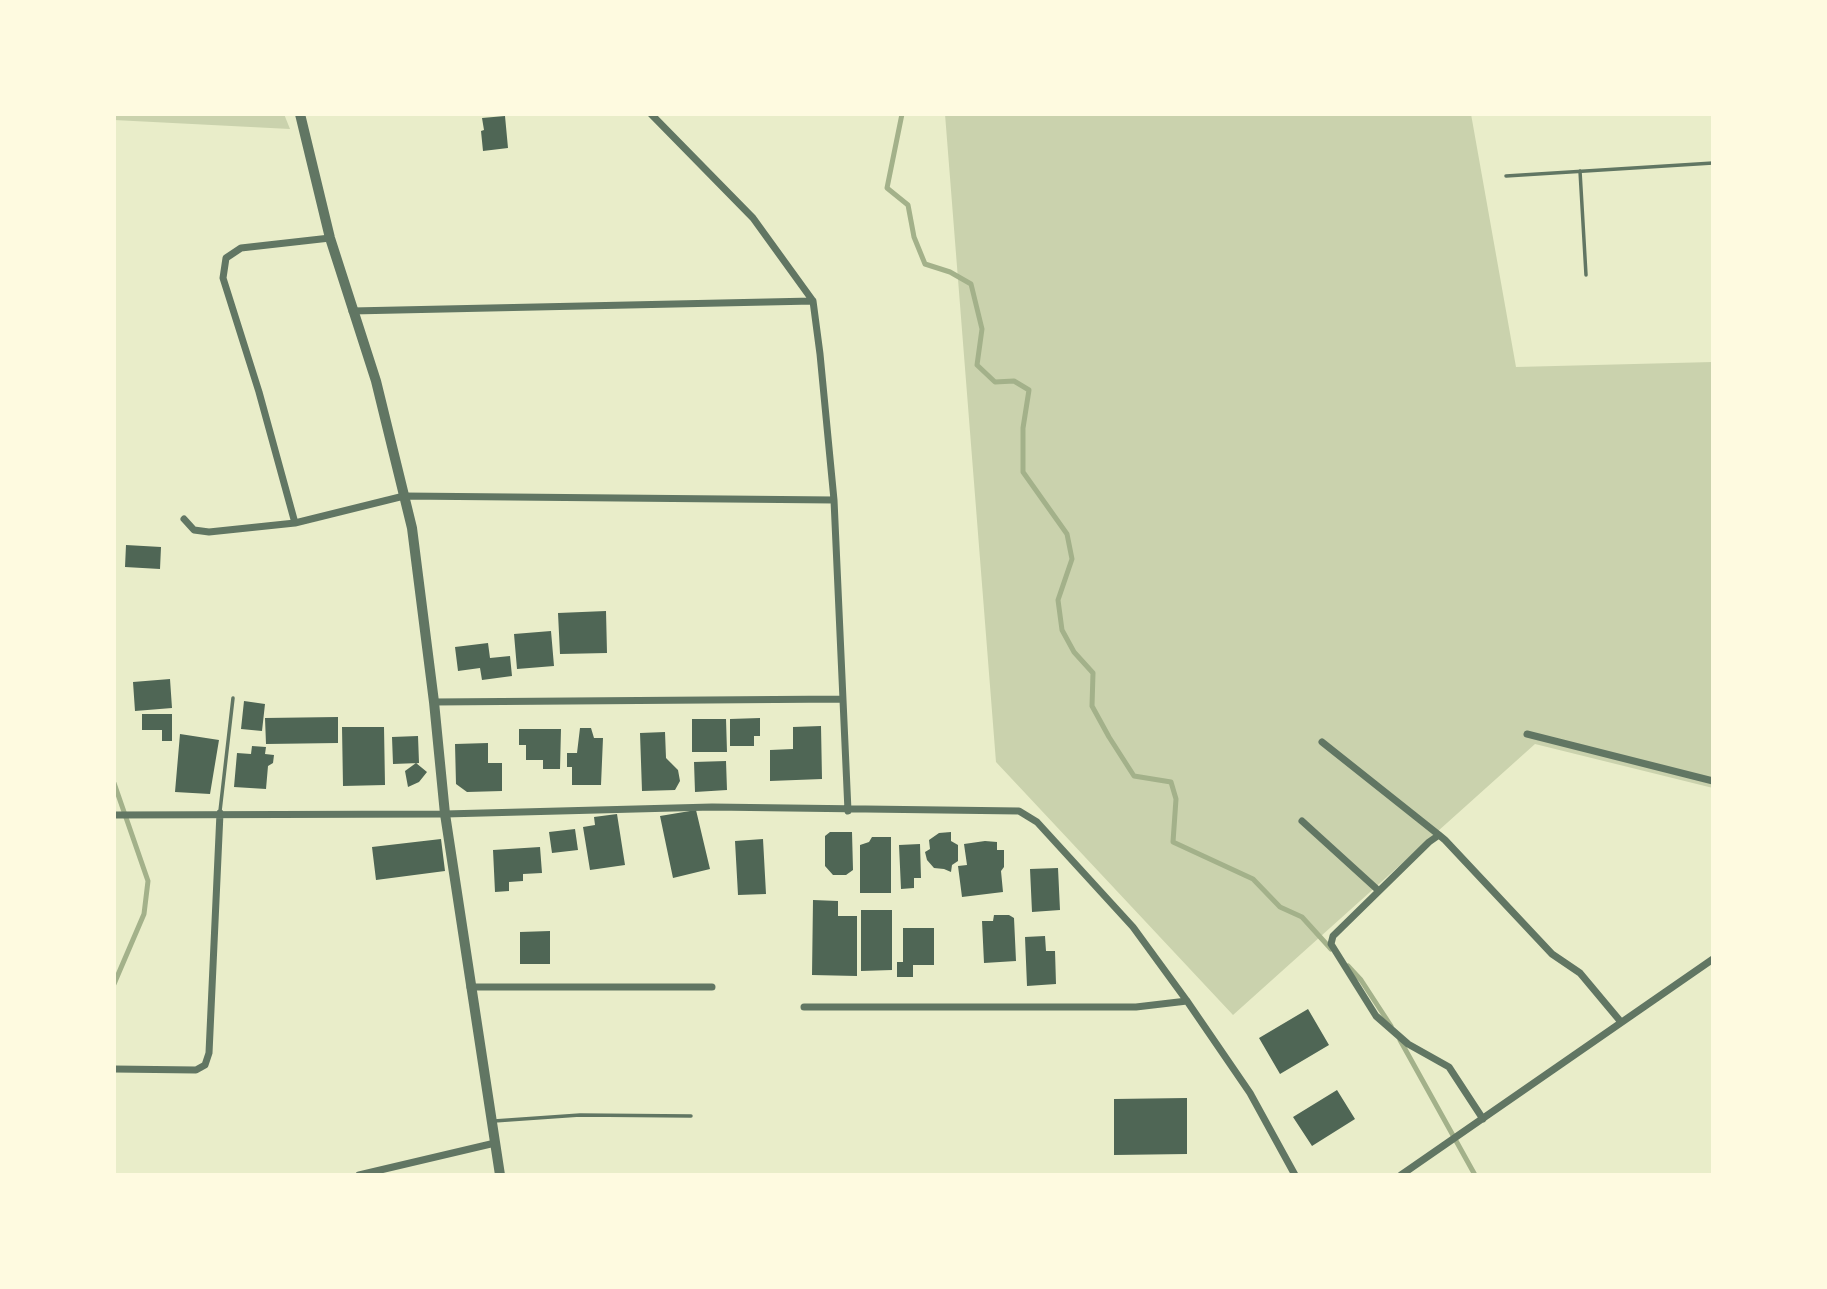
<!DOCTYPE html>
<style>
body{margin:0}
#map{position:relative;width:1827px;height:1289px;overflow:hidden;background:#e9edc9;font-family:Barlow,sans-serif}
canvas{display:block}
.frame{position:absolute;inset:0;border:116px solid #fefae0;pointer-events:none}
</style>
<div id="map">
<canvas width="1827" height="1289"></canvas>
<div class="frame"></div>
</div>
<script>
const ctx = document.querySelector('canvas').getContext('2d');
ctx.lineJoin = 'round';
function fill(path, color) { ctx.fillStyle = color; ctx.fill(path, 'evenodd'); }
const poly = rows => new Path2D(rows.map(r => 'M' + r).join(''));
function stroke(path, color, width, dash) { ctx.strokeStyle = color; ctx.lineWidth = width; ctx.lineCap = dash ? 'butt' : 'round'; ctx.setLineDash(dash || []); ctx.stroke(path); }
fill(poly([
 [114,114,284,114,290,129,114,120],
 [945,114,1471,114,1516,367,1713,362,1713,788,1535,744,1233,1015,996,762]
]), '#cad2ad');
stroke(poly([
 [902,114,887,188,908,205,914,237,925,264,950,272,971,284,982,329,977,365,995,382,1014,381,1029,390,1023,428,1023,472,1067,534,1072,559,1058,600,1062,630,1074,652,1093,673,1092,706,1109,737,1134,776,1171,782,1176,799,1173,842,1253,879,1280,907,1302,917,1331,949],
 [114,783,148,881,144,914,114,984],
 [1348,966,1361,980,1391,1026],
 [1400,1040,1475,1175]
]), '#a3b18a', 5);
fill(poly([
 [505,116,508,148,483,151,481,131,484,130,482,118],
 [126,545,161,547,160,569,125,567],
 [606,611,607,653,560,654,558,613],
 [551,631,554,666,517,669,514,634],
 [488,643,490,658,510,656,512,676,482,680,480,668,458,671,455,647],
 [170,679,172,708,135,711,133,682],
 [244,701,265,704,262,731,241,729],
 [142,714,172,714,172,741,162,741,162,730,142,730],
 [338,717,338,743,266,744,265,718],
 [760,718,760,736,754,736,754,746,730,746,730,719],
 [692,719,726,719,727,752,692,752],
 [821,726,822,779,770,781,770,750,793,749,793,727],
 [342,727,384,727,385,785,343,786],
 [580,728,591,728,594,738,603,738,601,785,572,785,572,767,567,767,567,753,577,753],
 [519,729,561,729,560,769,543,769,543,760,526,760,526,745,519,745],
 [665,732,666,758,678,770,680,781,675,790,642,791,640,733],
 [180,734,219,740,210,794,175,792],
 [418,736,419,763,393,764,392,737],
 [488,743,488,763,502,763,502,791,467,792,456,784,455,744],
 [252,746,266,747,265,754,274,755,273,763,268,766,266,789,234,787,237,753,251,754],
 [726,761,727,790,695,792,694,762],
 [416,763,427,772,419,782,408,787,405,771],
 [696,810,710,869,673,878,660,816],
 [617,814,625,865,590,870,583,827,595,825,594,817],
 [575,829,578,850,552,853,549,832],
 [830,832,852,832,853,870,846,875,833,875,825,866,825,836],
 [951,832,951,841,958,845,958,861,952,865,951,872,944,869,934,868,927,860,925,852,930,849,929,840,939,833],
 [872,837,891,837,891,893,860,893,860,845,869,842],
 [441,839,445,871,376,880,372,847],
 [763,839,766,894,738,895,735,841],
 [985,841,997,842,997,850,1004,850,1004,867,1001,871,1003,892,962,897,958,866,967,865,964,844],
 [920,844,921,878,914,878,914,888,901,889,899,845],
 [540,847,542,873,523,874,523,881,509,882,509,891,495,892,493,850],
 [1058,868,1060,910,1032,912,1030,869],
 [813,900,838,901,838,916,857,916,857,976,812,975],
 [861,910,892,910,892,970,861,971],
 [994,915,1009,915,1014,918,1016,961,984,963,982,921,993,921],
 [903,928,934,928,934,965,913,965,913,977,897,977,897,962,903,962],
 [550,931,550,964,520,964,520,932],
 [1045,936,1046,951,1055,951,1056,984,1027,986,1025,937],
 [1308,1009,1329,1045,1280,1074,1259,1038],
 [1337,1090,1355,1119,1312,1146,1293,1117],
 [1187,1098,1187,1154,1114,1155,1114,1099]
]), '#4f6655');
stroke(poly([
 [1580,171,1586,275],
 [1506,176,1713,163],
 [220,811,233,698],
 [494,1121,580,1115,691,1116]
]), '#617663', 3.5);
stroke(poly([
 [651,114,753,218,813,301,820,354,834,500,848,811],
 [352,311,813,301],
 [184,519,194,530,209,532,295,523,404,496,834,500],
 [295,523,259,392,223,278,226,258,241,248,330,238],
 [434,702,843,699],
 [1527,734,1713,781],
 [1322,742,1439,835],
 [114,815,445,814,712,807,1019,811,1037,822,1133,927,1187,1001,1250,1093,1295,1175],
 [1302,821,1379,891],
 [470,987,712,987],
 [804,1007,1136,1007,1187,1001],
 [114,1069,196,1070,205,1065,209,1053,220,813],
 [1483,1119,1449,1067,1408,1044,1376,1016,1331,944,1333,936,1429,842,1439,835,1445,840,1552,954,1580,973,1621,1022],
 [359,1175,495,1143],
 [1401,1175,1713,959]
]), '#617663', 7);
stroke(poly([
 [300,114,330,238,376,381,412,528,434,702,445,814,500,1175]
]), '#617663', 10);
</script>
